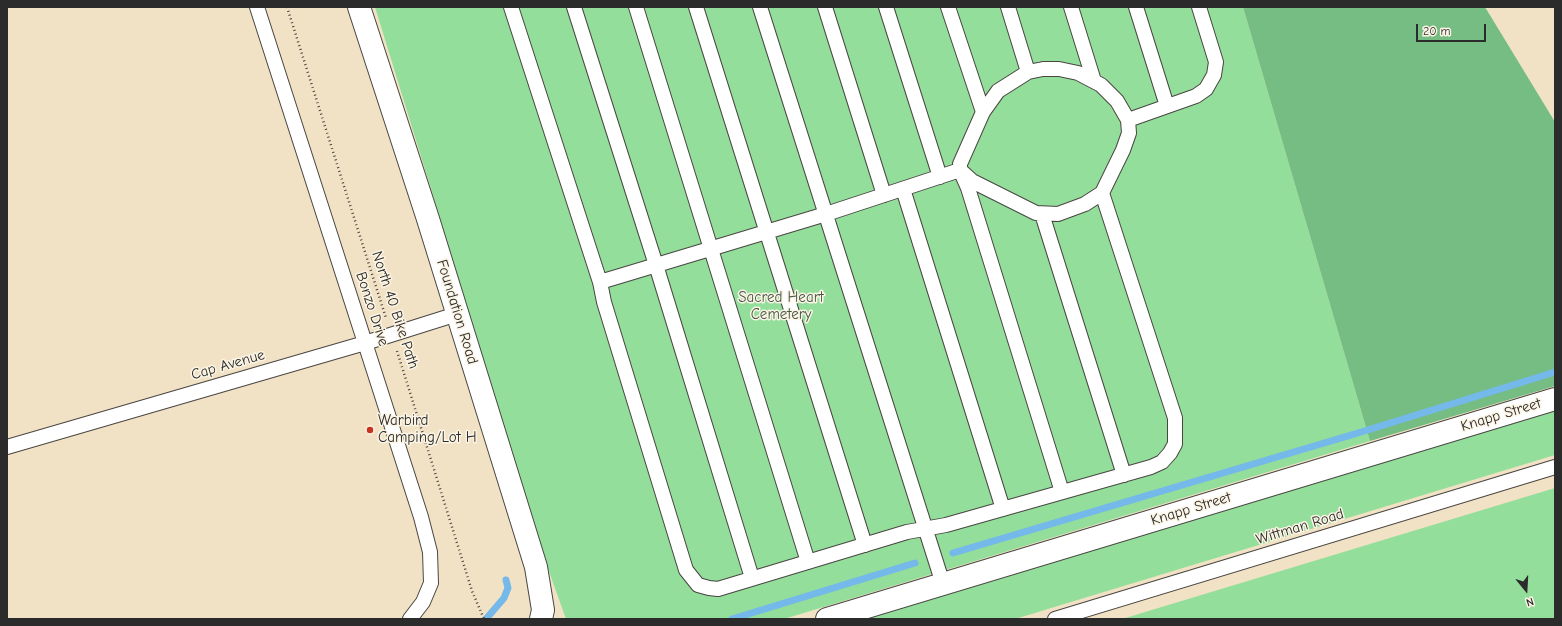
<!DOCTYPE html>
<style>
body{margin:0}
#map{position:relative;width:1562px;height:626px;overflow:hidden;background:#f2e2c5;font-family:"Comic Neue",sans-serif}
canvas{display:block}
.frame{position:absolute;inset:0;border:8px solid #2b2b2b;pointer-events:none}
.north{position:absolute;left:1506px;top:570px;width:40px;height:40px;-webkit-text-stroke:3px #fcf5e5;paint-order:stroke;rotate:162deg;font-size:11px;font-weight:700;line-height:16px;text-align:center;color:#2b2b2b}
.north::after{content:'';display:block;margin:auto;width:14px;height:18px;background:#2b2b2b;clip-path:polygon(50% 0,100% 100%,50% 72%,0 100%)}
.scale{position:absolute;left:1416px;top:24px;width:70px;height:18px;box-sizing:border-box;border:2px solid #2b2b2b;border-top:0;padding-left:5px;font-size:12px;line-height:14px;white-space:nowrap;color:#2b2b2b;-webkit-text-stroke:3px #fcf5e5;paint-order:stroke}
</style>
<div id="map">
<canvas width="1562" height="626"></canvas>
<div class="frame"></div>
<div class="north">N</div>
<div class="scale">20 m</div>
</div>
<script>
const ctx = document.querySelector('canvas').getContext('2d');
ctx.lineJoin = 'round';
function fill(path, color) { ctx.fillStyle = color; ctx.fill(path, 'evenodd'); }
const poly = rows => new Path2D(rows.map(r => 'M' + r).join(''));
function stroke(path, color, width, dash) { ctx.strokeStyle = color; ctx.lineWidth = width; ctx.lineCap = dash ? 'butt' : 'round'; ctx.setLineDash(dash || []); ctx.stroke(path); }
function drawText(font, color, halo, rows, align = 'center') {
  ctx.font = font + ' "Comic Neue",sans-serif'; ctx.lineWidth = 3; ctx.setLineDash([]); ctx.textBaseline = 'middle'; ctx.strokeStyle = halo; ctx.fillStyle = color; for (const [text, x, y, turn = 0] of rows) {
    ctx.save(); ctx.translate(x, y); ctx.rotate((+turn || 0) * Math.PI / 180); ctx.textAlign = isNaN(turn) ? turn : align; if (halo) ctx.strokeText(text, 0, 0); ctx.fillText(text, 0, 0); ctx.restore();
  }
}
fill(poly([
 [375,7,1243,7,1370,441,784,619,566,619,546,563],
 [1555,411,1555,455,1015,619,866,619],
 [1555,488,1555,619,1122,619]
]), '#93de9b');
fill(poly([
 [1243,7,1485,7,1555,122,1555,386,1370,441]
]), '#76bd83');
stroke(poly([
 [953,553,1358,433,1555,372],
 [486,619,504,598,508,588,506,580],
 [732,619,915,563]
]), '#75b8ea', 7);
const service = poly([
 [257,7,421,517,430,552,431,583,423,602,410,619],
 [511,7,600,282,604,302,686,570,698,585,709,588,718,589,907,532,946,525,1151,467,1162,462,1170,453,1175,444,1175,418,1102,193],
 [574,7,656,265,752,578],
 [636,7,808,562],
 [696,7,865,545],
 [760,7,943,584],
 [825,7,884,195],
 [886,7,940,177],
 [948,7,983,112],
 [1008,7,1028,72],
 [1071,7,1094,81],
 [1136,7,1167,106],
 [1043,69,1059,69,1078,73,1101,85,1117,101,1128,120,1129,133,1123,150,1102,193,1085,204,1058,214,1036,213,972,181,960,170,960,164,983,112,998,91,1028,72,1043,69],
 [1128,120,1196,96,1206,89,1214,75,1216,62,1199,7],
 [903,189,1003,509],
 [1042,214,1124,475],
 [600,282,826,214,960,170,968,188,1062,492],
 [7,447,365,343,457,314],
 [1055,619,1555,467]
]);
const minor = poly([
 [359,7,428,219,536,567,543,610,541,619],
 [827,619,1555,399]
]);
stroke(service, '#494642', 16);
stroke(minor, '#494642', 24);
stroke(poly([
 [287,7,386,318],
 [397,351,472,591,484,619]
]), '#494642', 2.5, [1, 3]);
stroke(service, '#fff', 14);
stroke(minor, '#fff', 22);
for (const [x, y, r, color] of [
 [370,430,4,"#c8321e"]
]) { const dot = new Path2D(); dot.arc(x, y, r, 0, 2 * Math.PI); ctx.fillStyle = color; ctx.fill(dot); stroke(dot, '#fcf5e5', 1.5); }
drawText('15px', '#455847', '#fcf5e5', [
 ["Sacred Heart",781,298],
 ["Cemetery",781,315]
]);
drawText('15px', '#2b2b2b', '#fcf5e5', [
 ["Bonzo Drive",372,309,72],
 ["North 40 Bike Path",395,310,72],
 ["Foundation Road",457,312,73],
 ["Cap Avenue",228,365,-16],
 ["Knapp Street",1501,415,-17],
 ["Knapp Street",1191,509,-17],
 ["Wittman Road",1300,527,-17]
]);
drawText('15px', '#2b2b2b', '#fcf5e5', [
 ["Warbird",378,421],
 ["Camping/Lot H",378,438]
], 'left');
</script>
